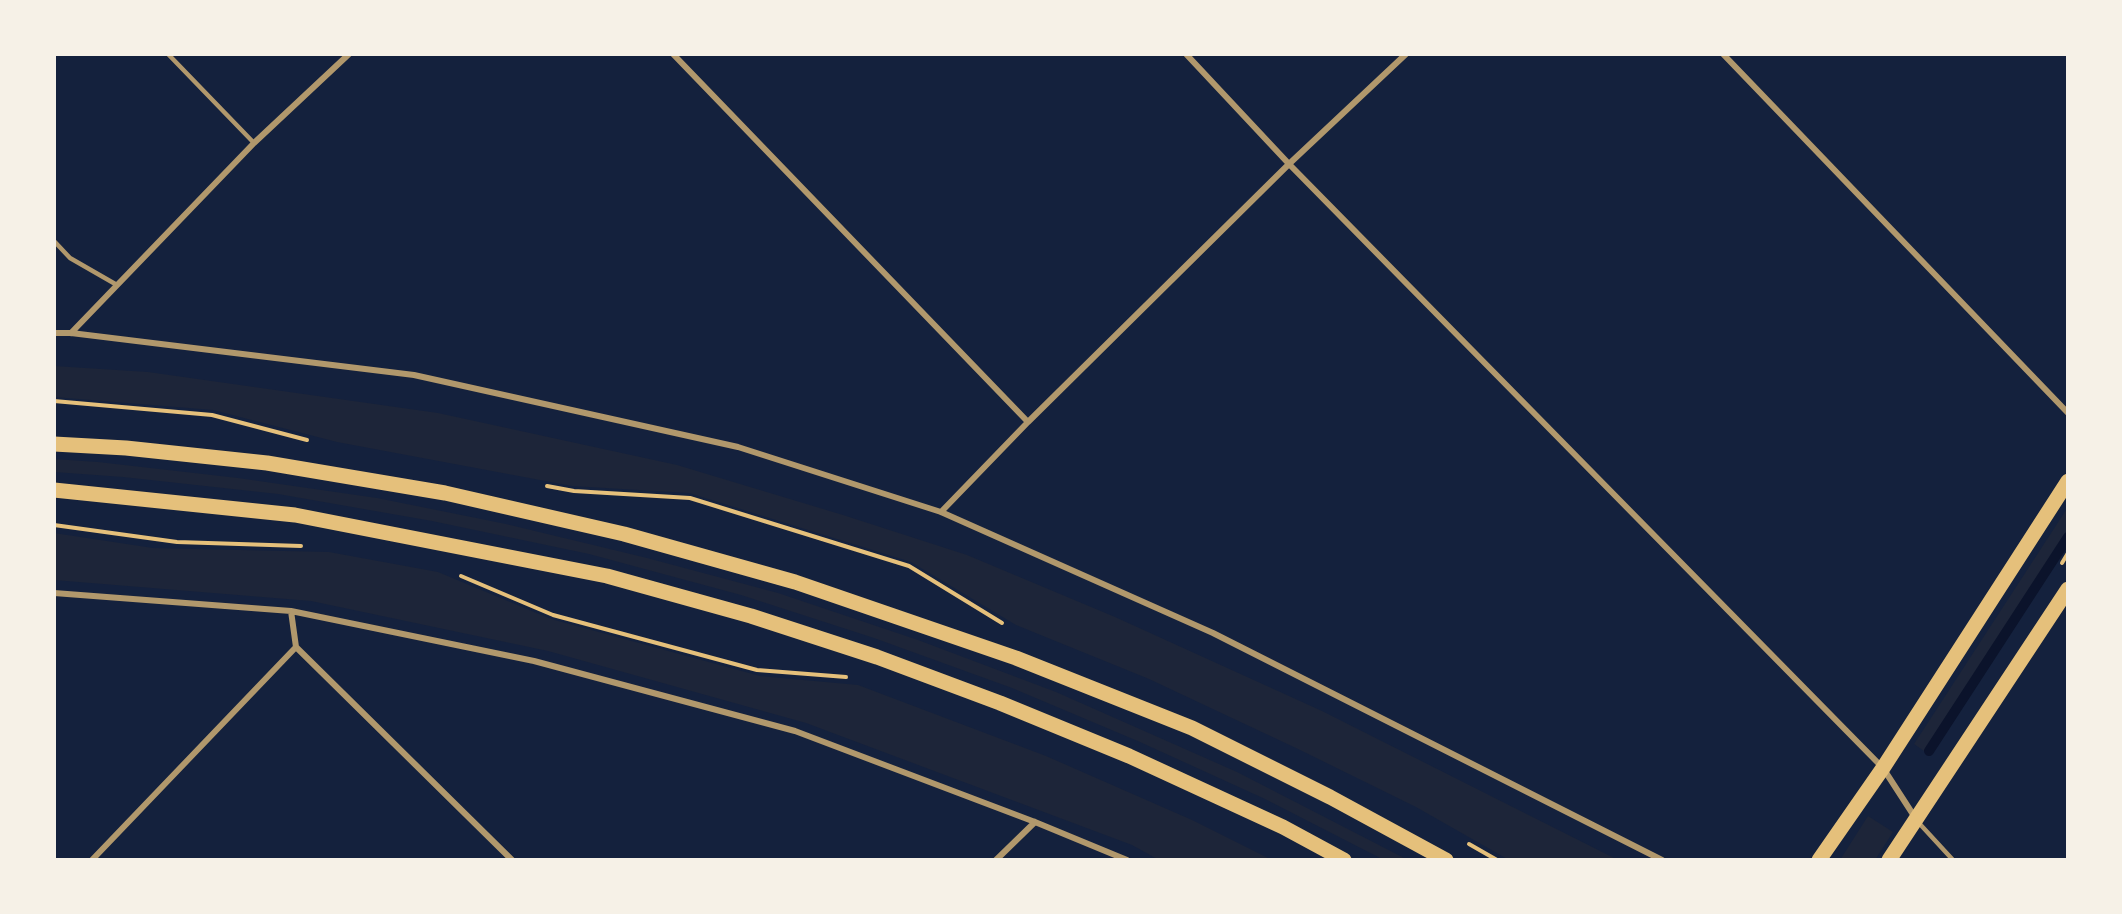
<!DOCTYPE html>
<style>
body{margin:0}
#map{position:relative;width:2122px;height:914px;overflow:hidden;background:#14213d;font-family:Signika,sans-serif}
canvas{display:block}
.frame{position:absolute;inset:0;border:56px solid #f6f1e7;pointer-events:none}
</style>
<div id="map">
<canvas width="2122" height="914"></canvas>
<div class="frame"></div>
</div>
<script>
const ctx = document.querySelector('canvas').getContext('2d');
ctx.lineJoin = 'round';
function fill(path, color) { ctx.fillStyle = color; ctx.fill(path, 'evenodd'); }
const poly = rows => new Path2D(rows.map(r => 'M' + r).join(''));
function stroke(path, color, width, dash) { ctx.strokeStyle = color; ctx.lineWidth = width; ctx.lineCap = dash ? 'butt' : 'round'; ctx.setLineDash(dash || []); ctx.stroke(path); }
fill(poly([
 [54,366,148,372,438,413,677,465,843,515,967,555,1115,617,1322,711,1618,860,1509,860,1416,807,1298,749,1149,679,1016,625,911,562,689,493,572,486,337,442,213,410,54,397],
 [54,459,98,462,238,478,377,498,506,524,647,558,778,593,918,640,1056,692,1237,772,1408,860,1384,860,1265,799,1140,742,1012,688,874,638,741,595,589,554,432,521,278,494,123,477,54,472],
 [2068,507,2068,530,1924,751,1914,744],
 [54,533,153,548,329,552,438,572,551,619,760,676,858,685,1046,756,1192,820,1272,860,1159,860,1132,845,806,723,548,651,311,601,54,580],
 [1868,816,1893,832,1875,860,1840,860]
]), '#1d2539');
stroke(poly([
 [1929,751,2068,537]
]), '#0b132b', 10);
stroke(poly([
 [54,401,212,415,307,440],
 [547,486,574,491,690,498,909,566,1002,623],
 [54,525,177,542,301,546],
 [2062,563,2068,553],
 [461,576,553,615,757,670,846,677],
 [1469,844,1497,860]
]), '#e5c07b', 4);
stroke(poly([
 [168,54,254,143],
 [54,241,70,258,117,285],
 [1918,822,1953,860]
]), '#b1986c', 4.5);
stroke(poly([
 [673,54,1028,422],
 [1186,54,1289,164,1883,768,1916,819],
 [1723,54,2068,413],
 [54,333,71,333,414,375,738,447,941,512,1213,633,1662,860],
 [71,333,254,143,349,54],
 [941,512,1028,422,1289,164,1406,54],
 [54,593,291,611,534,661,795,731,1035,822,1127,860],
 [291,611,296,647,512,860],
 [92,860,296,647],
 [996,860,1035,822]
]), '#b1986c', 6);
stroke(poly([
 [54,444,126,448,267,463,445,493,624,534,795,582,1016,658,1192,728,1330,797,1446,860],
 [54,490,295,515,607,576,751,616,877,657,1000,703,1129,756,1283,827,1344,860],
 [1819,860,1883,768,2068,481],
 [1889,860,2068,589]
]), '#e5c07b', 15);
</script>
